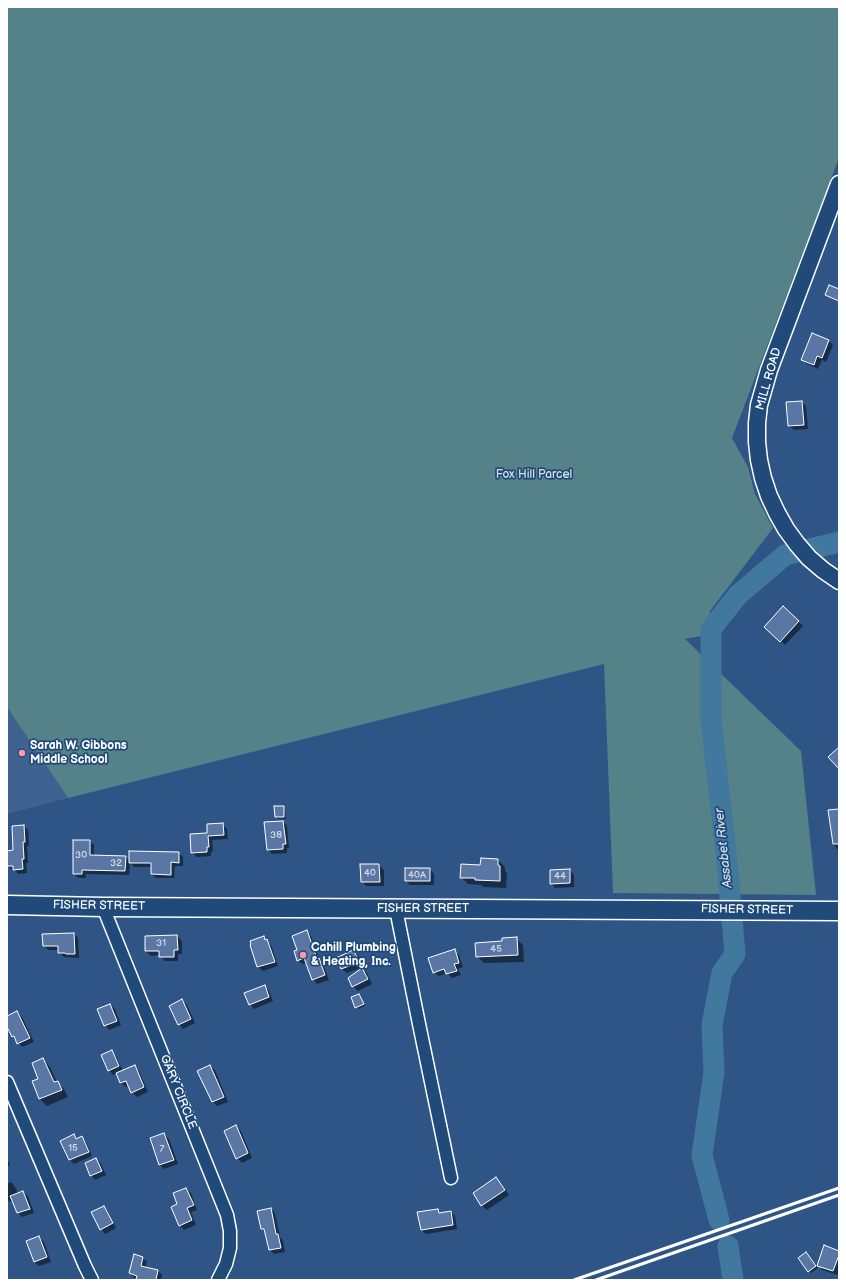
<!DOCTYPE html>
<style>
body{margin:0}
#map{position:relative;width:846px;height:1287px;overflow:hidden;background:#2e5585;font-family:"Balsamiq Sans",sans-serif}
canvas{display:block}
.frame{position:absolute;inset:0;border:8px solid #fff;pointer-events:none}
</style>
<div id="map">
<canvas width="846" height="1287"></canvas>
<div class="frame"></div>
</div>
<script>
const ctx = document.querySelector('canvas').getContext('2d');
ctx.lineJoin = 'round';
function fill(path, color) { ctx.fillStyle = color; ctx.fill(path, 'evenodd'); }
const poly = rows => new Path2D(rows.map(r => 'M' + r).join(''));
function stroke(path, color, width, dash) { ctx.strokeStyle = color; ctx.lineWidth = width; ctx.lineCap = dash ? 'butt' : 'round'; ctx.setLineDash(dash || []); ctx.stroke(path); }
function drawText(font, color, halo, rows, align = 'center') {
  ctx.font = font + ' "Balsamiq Sans",sans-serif'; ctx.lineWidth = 3.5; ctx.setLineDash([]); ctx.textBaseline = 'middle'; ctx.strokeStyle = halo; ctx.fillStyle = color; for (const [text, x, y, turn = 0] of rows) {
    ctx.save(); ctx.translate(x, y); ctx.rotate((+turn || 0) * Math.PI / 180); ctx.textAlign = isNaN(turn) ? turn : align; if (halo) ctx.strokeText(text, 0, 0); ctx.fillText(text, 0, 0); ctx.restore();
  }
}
fill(poly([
 [7,707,68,798,7,814]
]), '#3f6290');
fill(poly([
 [7,7,839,7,839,158,732,438,748,467,755,494,773,528,710,611,707,635,685,639,801,751,816,895,613,893,604,664,68,798,7,707]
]), '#558189');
fill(poly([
 [828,340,833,345,826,362,822,360,818,369,807,364,803,360],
 [802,402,806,406,808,429,794,430,789,426],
 [798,621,803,626,785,645,770,631],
 [283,807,285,809,286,819,278,819,276,817],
 [839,810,839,849,837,849,833,844,831,829,832,829],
 [283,822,287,826,289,848,287,848,287,853,272,854,268,850],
 [222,824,227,829,228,839,212,840,213,851,211,852,211,856,197,857,192,852,208,834],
 [24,826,28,830,29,846,27,846,28,863,26,863,27,873,18,874,15,870,12,870,7,865,7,852,14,851],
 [89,841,94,845,94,856,126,857,130,861,179,853,183,857,183,866,175,866,174,878,156,878,152,874,152,867,134,867,130,863,129,875,86,874,86,878,78,878,74,874],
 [498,860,505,867,505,871,507,873,506,888,483,887,481,885,468,884,461,877,481,866],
 [379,865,384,870,384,886,366,886,362,881],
 [430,869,434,874,434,885,410,885,406,881],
 [570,870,574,875,574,887,555,888,551,883],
 [306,931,311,936,320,961,323,964,329,980,317,984,313,979,307,963,302,964,298,960,299,950],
 [74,934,78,938,79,958,64,957,59,953,59,950,48,950,44,946],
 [177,936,182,941,182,954,178,954,178,961,165,961,160,955,151,956,146,951,146,937],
 [264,938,271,945,278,966,263,971,258,967],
 [516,938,523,945,524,962,484,963,477,956,503,942],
 [454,950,459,955,463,967,458,969,461,975,452,978,447,973,439,976,434,972],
 [353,951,358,955,363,967,347,973,342,969,337,959],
 [362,969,367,973,372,984,358,991,353,986],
 [264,986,269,991,273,1001,254,1009,250,1004],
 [359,995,365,1006,358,1009,356,1007],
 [182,1001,187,1005,195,1023,183,1029,179,1024],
 [110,1005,115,1009,121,1025,109,1030,105,1025],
 [17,1012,22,1017,34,1042,22,1047,13,1037,7,1024,7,1017],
 [111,1052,116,1056,123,1071,135,1066,139,1071,148,1092,137,1097,132,1092,129,1085,126,1087,121,1083,117,1073,113,1075,109,1070],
 [43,1060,50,1067,57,1082,64,1089,68,1097,47,1106,40,1099,34,1082,40,1079],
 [210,1066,215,1070,228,1102,217,1106,213,1102,207,1089],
 [236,1126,241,1131,252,1158,242,1163,237,1158],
 [164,1134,169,1139,178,1164,164,1169,160,1165],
 [74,1136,77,1139,81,1137,86,1142,92,1156,74,1164,70,1160,61,1141],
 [7,1158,10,1165,7,1166],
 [96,1159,101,1164,106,1175,95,1180,91,1175],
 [496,1178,501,1183,509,1195,487,1210,482,1206,474,1193],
 [11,1182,15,1187,18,1194,23,1192,28,1196,34,1213,22,1217,18,1213,13,1201,10,1202,7,1199,7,1184],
 [186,1189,191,1193,197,1210,191,1212,196,1225,184,1230,180,1225,179,1205],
 [104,1207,108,1212,116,1228,105,1234,101,1229],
 [271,1209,275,1213,280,1237,283,1240,285,1252,274,1254,270,1249,266,1234,262,1229],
 [438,1210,441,1213,451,1212,455,1216,457,1229,426,1234,422,1230],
 [39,1237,44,1242,51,1262,39,1266,34,1262],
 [839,1252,839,1271,838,1275,822,1270,818,1265],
 [808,1255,818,1268,811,1273,809,1271],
 [142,1257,147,1262,145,1268,158,1271,162,1275,161,1280,137,1280,138,1278,134,1278,130,1273]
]), '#0007');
stroke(poly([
 [719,1220,702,1155,714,1072,712,1025,722,973,735,954,727,862,711,720,711,629,738,595,785,555,839,542],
 [728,1246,733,1280]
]), '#41789d', 21);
const building = poly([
 [829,285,839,289,839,301,825,295,829,285],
 [812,333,829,340,822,358,817,356,814,365,801,360,812,333],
 [802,401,804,425,788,426,786,402,802,401],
 [783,606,799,621,780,642,764,627,783,606],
 [839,747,839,769,828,757,839,747],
 [274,806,284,806,284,817,275,817,274,806],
 [839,809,839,844,833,844,828,810,839,809],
 [283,821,286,844,283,844,283,849,267,850,264,822,283,821],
 [223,823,224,835,208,836,209,847,207,847,207,852,191,853,190,834,207,833,207,824,223,823],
 [24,825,25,842,23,842,24,859,22,859,23,869,13,870,13,866,7,866,7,851,13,850,12,826,24,825],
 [73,840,90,840,90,855,126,856,125,871,82,870,82,874,73,874,73,840],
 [129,851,179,852,179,863,171,862,171,875,151,874,151,863,129,863,129,851],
 [481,858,498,859,498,865,500,866,500,881,475,880,475,878,460,878,461,864,480,865,481,858],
 [360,864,379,864,380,882,361,882,360,864],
 [405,868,430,868,430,881,405,881,405,868],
 [570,869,570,883,550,884,550,870,570,869],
 [307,930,317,959,319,958,325,975,312,980,304,958,297,961,294,951,297,950,292,936,307,930],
 [74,933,75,954,66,954,65,953,58,953,58,946,43,946,42,934,74,933],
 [177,935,178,950,174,950,174,957,159,957,159,951,145,951,145,936,177,935],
 [264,936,265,940,267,939,275,962,257,967,250,945,251,944,250,941,264,936],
 [517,937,518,955,476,957,475,943,502,941,502,938,517,937],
 [455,949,459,963,454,964,457,971,446,974,444,969,433,973,428,958,455,949],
 [353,950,360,962,341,969,336,958,353,950],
 [362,968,368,979,352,987,348,978,362,968],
 [265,985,269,997,249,1005,244,993,265,985],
 [359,994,364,1004,355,1008,351,997,359,994],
 [182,999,191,1019,178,1025,169,1006,182,999],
 [110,1004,117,1021,104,1026,97,1009,110,1004],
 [17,1011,30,1038,17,1044,14,1036,12,1037,7,1027,7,1016,17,1011],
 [112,1050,119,1066,108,1071,101,1055,112,1050],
 [43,1058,54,1082,58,1081,62,1090,39,1099,32,1081,38,1079,32,1063,43,1058],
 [135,1065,144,1087,131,1093,126,1081,120,1083,116,1073,135,1065],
 [210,1065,224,1097,212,1102,197,1071,210,1065],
 [236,1125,248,1153,236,1159,224,1131,236,1125],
 [164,1133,174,1160,159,1165,150,1138,164,1133],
 [74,1134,76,1139,82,1136,89,1152,69,1160,60,1141,74,1134],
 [96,1158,102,1171,90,1176,85,1163,96,1158],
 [496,1177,505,1190,481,1206,473,1193,496,1177],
 [186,1188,194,1205,187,1208,192,1220,179,1226,171,1207,177,1204,173,1193,186,1188],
 [23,1191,30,1209,17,1213,10,1196,23,1191],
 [104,1206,113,1223,100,1230,91,1212,104,1206],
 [271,1208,276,1234,278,1234,281,1248,269,1250,264,1229,261,1229,257,1211,271,1208],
 [438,1209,439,1213,451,1211,453,1225,421,1230,417,1212,438,1209],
 [39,1236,47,1257,34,1262,26,1241,39,1236],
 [824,1245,839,1251,839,1255,833,1271,817,1266,824,1245],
 [806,1252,816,1266,808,1272,798,1258,806,1252],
 [134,1254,143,1257,141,1266,158,1270,156,1280,136,1280,137,1276,129,1273,134,1254]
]);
fill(building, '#5976a4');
stroke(building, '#fff', 1);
const minor = poly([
 [103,907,227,1215,230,1231,230,1248,226,1264,218,1280],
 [396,909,419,1024,451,1178],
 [7,1082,85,1266,92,1280]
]);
const tertiary = poly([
 [839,184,769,370,759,405,757,423,757,442,759,460,763,478,769,496,777,513,786,529,797,544,809,558,823,570,839,581]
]);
const secondary = poly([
 [7,905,103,907,839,911]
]);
stroke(minor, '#fff', 15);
stroke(tertiary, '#fff', 19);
stroke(secondary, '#fff', 21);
stroke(minor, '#1f4a7a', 12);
stroke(tertiary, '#1f4a7a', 16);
stroke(secondary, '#1f4a7a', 18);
stroke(poly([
 [574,1280,839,1188],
 [596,1280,839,1195]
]), '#fff', 3);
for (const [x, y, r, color] of [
 [22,753,4,"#ff9aa2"],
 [303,955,4,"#ff9aa2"]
]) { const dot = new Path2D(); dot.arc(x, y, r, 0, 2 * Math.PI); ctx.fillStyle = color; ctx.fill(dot); stroke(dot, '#1f4a7a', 1.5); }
drawText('10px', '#d6dde8', null, [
 ["38",276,835],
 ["30",81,855],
 ["32",116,863],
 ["40",370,873],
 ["40A",417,875],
 ["44",560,876],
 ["31",161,943],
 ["45",496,949],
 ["15",73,1148],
 ["7",162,1149]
]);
drawText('12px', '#fff', '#1f4a7a', [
 ["MILL ROAD",769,379,-74],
 ["FISHER STREET",99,906,1],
 ["FISHER STREET",423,909],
 ["FISHER STREET",747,910,1],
 ["GARY CIRCLE",178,1092,68]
]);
drawText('12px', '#d4e0e2', '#1f4a7a', [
 ["Fox Hill Parcel",534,475]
]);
drawText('bold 12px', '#fff', '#1f4a7a', [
 ["Sarah W. Gibbons",30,746],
 ["Middle School",30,760],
 ["Cahill Plumbing",311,948],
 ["& Heating, Inc.",311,962]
], 'left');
drawText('italic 13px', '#d0dde6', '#1f4a7a', [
 ["Assabet River",724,848,-96]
]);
</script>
